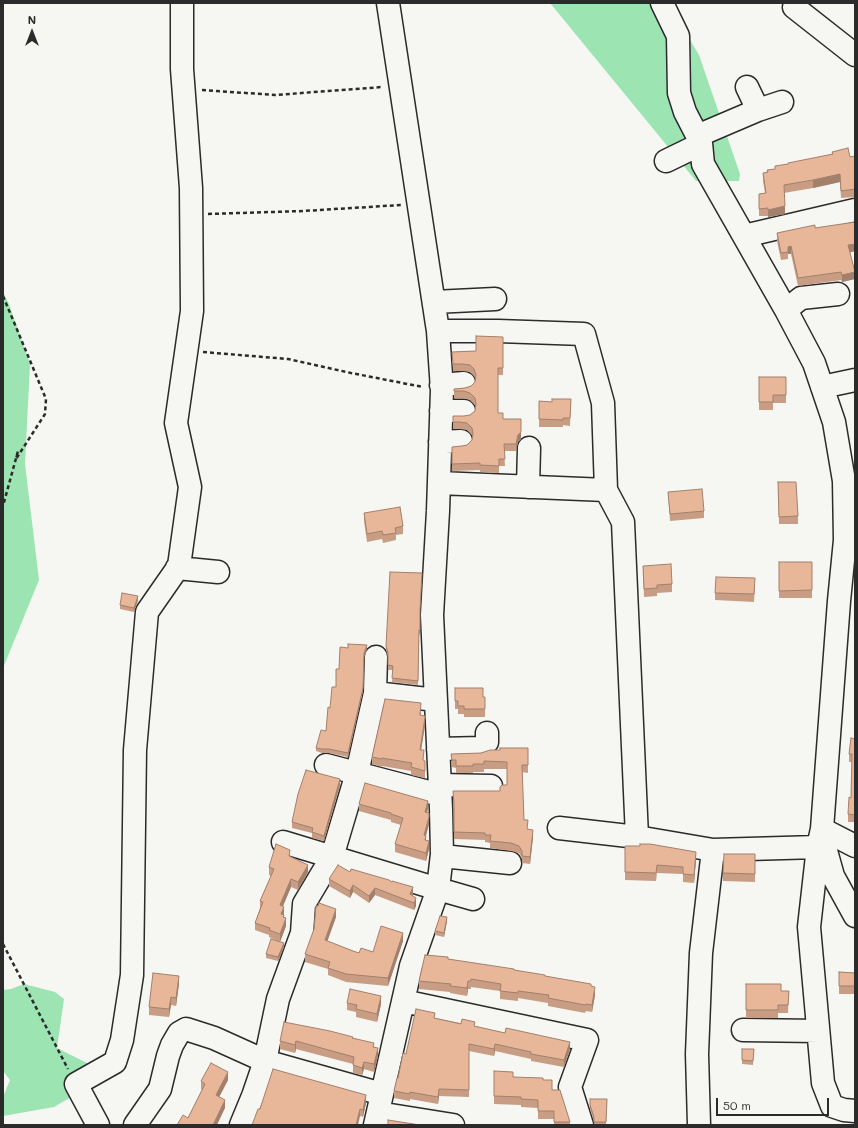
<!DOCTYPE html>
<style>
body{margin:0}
#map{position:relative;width:858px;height:1128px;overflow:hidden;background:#f6f6f2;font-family:Mali,sans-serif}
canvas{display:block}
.frame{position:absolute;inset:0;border:4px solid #2b2b2b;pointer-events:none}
.north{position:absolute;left:12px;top:12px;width:40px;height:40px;-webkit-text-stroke:3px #f6f6f2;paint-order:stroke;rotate:0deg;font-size:11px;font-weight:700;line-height:16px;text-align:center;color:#2b2b2b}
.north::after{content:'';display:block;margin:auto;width:14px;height:18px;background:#2b2b2b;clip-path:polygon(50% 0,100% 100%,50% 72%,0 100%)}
.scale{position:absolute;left:716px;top:1098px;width:113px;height:18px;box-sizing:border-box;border:2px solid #2b2b2b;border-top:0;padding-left:5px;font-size:12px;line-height:14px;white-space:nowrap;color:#2b2b2b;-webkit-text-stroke:3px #f6f6f2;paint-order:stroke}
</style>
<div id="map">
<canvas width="858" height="1128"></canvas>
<div class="frame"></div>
<div class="north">N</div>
<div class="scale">50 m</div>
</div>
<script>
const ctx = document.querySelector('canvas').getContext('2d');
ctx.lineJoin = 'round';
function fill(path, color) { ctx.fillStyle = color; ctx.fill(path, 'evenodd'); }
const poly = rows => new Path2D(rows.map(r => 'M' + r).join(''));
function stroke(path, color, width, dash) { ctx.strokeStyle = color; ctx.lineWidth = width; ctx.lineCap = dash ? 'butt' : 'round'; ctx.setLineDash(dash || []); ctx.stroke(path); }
fill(poly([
 [550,3,668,3,699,55,740,174,739,181,696,181],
 [3,292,9,304,30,364,25,464,39,580,3,668],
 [24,984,55,992,64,999,57,1048,89,1064,73,1096,54,1107,3,1116,3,1097,10,1080,3,1071,3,990,11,989]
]), '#9ce5b3');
const minor = poly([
 [662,3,678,36,679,93,685,112,701,143,703,164,786,310,814,363,834,422,844,481,845,540,839,601,822,829,818,847,809,927,823,1083,832,1106,844,1110,855,1111],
 [794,7,855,55],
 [747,87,758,110],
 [697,136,758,110,782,102],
 [666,161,701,144],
 [744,236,855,210],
 [434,302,495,299],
 [786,310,801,298,838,294],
 [438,331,498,331,584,334,603,403,606,490,623,522,637,837],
 [441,385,464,383],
 [822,387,855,380],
 [441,411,464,411],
 [440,442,461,441],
 [439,483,606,490],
 [528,487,529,448],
 [177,568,218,572],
 [375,693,436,700],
 [438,749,481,748,487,742,487,733],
 [326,765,440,795],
 [439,785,491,786],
 [559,828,637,837,713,850,818,847],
 [822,829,855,846],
 [823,840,833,876,855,916],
 [283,842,438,889,473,899],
 [442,856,510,863],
 [403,1001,587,1040,570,1087,582,1125],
 [743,1030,818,1031],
 [378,1113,453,1125],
 [98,1125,76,1084,115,1062,122,1040,132,975,135,750,147,612,179,566,190,487,176,423,192,311,191,188,182,69,182,3],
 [135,1125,160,1089,168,1056,172,1045,179,1033,186,1029,214,1038,265,1061,382,1094],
 [241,1125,253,1096,265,1061,278,999,302,933,304,904,332,857,357,773,375,693,376,657],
 [375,1125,411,966,438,889,442,854,441,809,432,615,438,511,442,390,438,331,388,3],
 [699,1125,697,1054,701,953,713,850]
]);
stroke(minor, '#2b2b2b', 25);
stroke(poly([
 [202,90,275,95,382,87],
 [208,214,303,211,401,205],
 [3,296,46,399,45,414,16,459,18,451,3,506],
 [203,352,288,359,351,373,423,387],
 [3,944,68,1069]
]), '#2b2b2b', 2.5, [4, 3]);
stroke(minor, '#f6f6f2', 22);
fill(poly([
 [832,152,850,157,855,156,855,197,841,198,840,182,813,188,784,193,785,214,768,217,768,216,759,216,759,194,765,193,763,181,763,173,767,172,767,170,775,169,788,164,832,154],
 [815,228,855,251,850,252,855,279,842,282,841,280,798,286,791,254,788,254,788,259,781,260,777,241,777,233],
 [503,337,503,375,498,375,498,413,521,439,518,442,516,451,504,451,505,466,499,466,499,473,480,472,480,470,452,471,452,447,462,446,467,445,472,440,473,438,472,435,467,430,460,429,453,429,453,416,464,416,470,415,475,411,476,407,475,405,470,400,464,398,454,398,454,389,465,388,471,386,475,382,476,380,474,376,470,372,463,371,453,371,452,352,476,351],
 [759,377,786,377,786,403,773,403,773,410,759,410],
 [571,399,570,426,563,425,563,427,539,427,539,401,552,402],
 [778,482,798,516,798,524,779,524],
 [668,492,704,511,704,518,670,521],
 [364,513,403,526,403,534,396,535,396,540,383,543,382,539,367,542,364,521],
 [779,562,812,562,812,598,779,598],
 [643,566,672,584,672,592,657,593,657,596,644,597],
 [755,586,754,602,715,600,715,593],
 [138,600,134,612,120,609,120,605],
 [420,612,420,635,419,634,418,685,392,682,393,670,388,670,388,657,386,650,386,646],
 [367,649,364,657,363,691,348,757,329,753,322,753,316,751,316,748,326,731,336,687,339,669],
 [455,688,483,697,485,697,485,717,464,717,464,714,458,714,458,709,455,709],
 [421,711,421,716,425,725,421,750,425,768,425,778,411,775,411,771,382,766,382,767,372,764,372,757],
 [855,739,855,822,848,822,848,814,851,798,852,762,849,762,849,754],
 [528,748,528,773,522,772,524,820,527,829,533,837,530,864,522,863,522,858,519,853,511,851,490,848,490,843,485,842,485,840,454,839,454,811,453,791,500,791,507,785,507,769,484,769,484,772,473,772,473,773,456,773,456,768,452,767,451,754,481,753,500,750],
 [340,785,324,841,312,838,312,833,292,828,292,822],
 [359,804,428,808,427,813,429,824,426,836,426,840,429,849,426,861,395,852,395,844,401,825,391,822,391,820,359,811],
 [625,846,696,860,694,883,683,882,683,874,657,873,656,881,625,880],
 [755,854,755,882,723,881,723,873],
 [290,856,308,872,298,890,291,887,283,906,283,915,286,926,280,942,269,937,269,935,255,930,255,923,260,908,260,901,271,876,269,875,269,867],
 [329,879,413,894,412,896,416,906,414,910,375,895,369,903,353,892,350,898,329,886],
 [336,917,327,941,359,953,373,952,403,941,388,986,346,982,328,975,328,969,305,962,305,954],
 [447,921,444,937,435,935,435,931],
 [284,947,278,961,266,958,266,954],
 [448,959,514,970,545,976,591,986,595,995,592,1012,586,1011,585,1013,548,1006,548,1003,518,998,518,1001,500,999,500,991,471,987,471,989,468,989,467,996,450,993,450,992,419,989,419,981],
 [839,972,855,973,855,994,839,994],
 [179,984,176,1006,171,1005,169,1017,149,1015,149,1007],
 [746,984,781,991,789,991,788,1013,778,1013,778,1018,746,1018],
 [347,1003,381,1004,377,1022,356,1017,356,1012,347,1010],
 [435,1018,475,1026,570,1049,564,1067,531,1061,531,1059,495,1051,494,1056,469,1051,469,1097,439,1096,438,1104,410,1099,410,1101,394,1098,394,1091,406,1054],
 [353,1038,374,1047,378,1056,374,1072,364,1069,362,1075,353,1073,353,1064,296,1049,295,1053,280,1049,280,1041],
 [742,1049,754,1049,753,1065,742,1064],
 [494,1071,513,1077,543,1080,552,1090,570,1122,570,1125,554,1125,554,1119,538,1119,538,1108,521,1107,521,1105,494,1104],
 [228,1080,219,1097,225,1108,188,1118,202,1090,201,1089,201,1081],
 [590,1099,607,1099,606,1125,594,1125,594,1121,590,1109],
 [366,1103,363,1117,360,1116,260,1109]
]), '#c89d84');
fill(poly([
 [840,174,840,182,813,188,813,180],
 [785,206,785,214,768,217,768,210],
 [855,244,855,251,848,253,848,245],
 [791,246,791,254,788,254,788,247],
 [855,272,855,279,842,282,842,275],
 [521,432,521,439,518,442,516,451,516,444,518,435],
 [138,596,138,600,134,612,134,608],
 [367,645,367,649,364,657,363,691,348,757,348,753,364,653],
 [425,717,425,725,420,757,420,750],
 [340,779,340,785,324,841,324,836],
 [428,801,428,808,425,820,425,812],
 [429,817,429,824,425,838,426,836,426,844,424,835],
 [533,830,533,837,530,864,530,857],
 [429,841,429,849,426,861,426,853],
 [696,852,696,860,694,883,694,875],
 [308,865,308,872,298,890,298,882],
 [291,879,291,887,280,913,280,905],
 [353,885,353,892,350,898,350,891],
 [413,887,413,894,410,901,410,894],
 [375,888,375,895,369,903,369,896],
 [416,898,416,906,414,910,414,903],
 [284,907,284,914,281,922,281,914],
 [336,909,336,917,325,948,325,940],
 [447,917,447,921,444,937,444,933],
 [286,918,286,926,280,942,280,934],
 [403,933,403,941,388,986,388,978],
 [284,943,284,947,278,961,278,957],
 [179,976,179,984,176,1006,176,998],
 [468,981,468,989,467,996,467,988],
 [595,987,595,995,592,1012,592,1005],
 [381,996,381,1004,377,1022,377,1014],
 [171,997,171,1005,169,1017,169,1009],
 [296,1041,296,1049,295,1053,295,1045],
 [570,1042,570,1049,564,1067,564,1060],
 [495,1044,495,1051,494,1056,494,1049],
 [378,1048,378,1056,374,1072,374,1064],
 [364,1062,364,1069,362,1075,362,1068],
 [228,1072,228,1080,216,1103,216,1095],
 [439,1089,439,1096,438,1104,438,1097],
 [366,1095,366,1103,363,1117,363,1110],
 [225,1100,225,1108,217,1125,213,1125],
 [360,1109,360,1116,358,1125,356,1125]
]), '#a2806b');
const building = poly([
 [848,148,850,157,855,156,855,189,841,191,840,174,813,180,784,185,785,206,768,210,768,208,759,209,759,194,766,193,763,173,768,172,767,170,775,169,775,166,788,164,788,163,833,154,832,152,848,148],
 [855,222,855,244,848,245,855,272,842,275,841,272,798,278,791,246,788,247,788,252,781,253,777,233,815,225,815,228,855,222],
 [476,336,503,337,503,368,498,368,498,413,503,413,503,419,521,419,521,432,518,435,516,444,504,444,505,459,499,459,499,466,480,465,480,463,452,464,452,447,462,446,467,445,472,440,473,434,472,428,467,423,460,422,453,422,453,416,464,416,470,415,475,411,476,404,475,398,470,393,464,391,454,391,454,389,465,388,471,386,475,382,476,375,474,369,470,365,463,364,453,364,452,352,476,351,476,336],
 [759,377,786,377,786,395,773,395,773,402,759,402,759,377],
 [552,399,571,399,570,418,563,418,563,420,539,419,539,401,552,402,552,399],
 [778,482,796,482,798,516,779,517,778,482],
 [702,489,704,511,670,514,668,492,702,489],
 [400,507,403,526,395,528,396,533,383,535,382,531,367,534,364,513,400,507],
 [779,562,812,562,812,590,779,591,779,562],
 [671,564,672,584,657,585,657,588,644,589,643,566,671,564],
 [390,572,422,573,420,610,420,630,419,630,418,681,392,678,393,666,388,665,388,653,386,646,390,572],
 [716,577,755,578,754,594,715,593,716,577],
 [122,593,138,596,134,608,120,605,122,593],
 [348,644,367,645,364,653,363,688,348,753,329,749,322,749,316,748,321,730,326,731,328,707,330,708,332,687,336,687,336,669,339,669,340,647,348,648,348,644],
 [455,688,483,688,483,697,485,697,485,709,464,709,464,706,458,706,458,701,455,701,455,688],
 [385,699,421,703,420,715,425,716,425,717,420,750,424,750,423,760,425,761,425,771,411,767,412,763,382,758,382,759,372,757,385,699],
 [851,738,855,739,855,815,848,814,849,797,851,798,852,754,849,754,851,738],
 [500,748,528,748,528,765,522,765,524,820,528,820,527,829,533,830,530,857,522,856,522,851,519,846,511,843,490,841,491,835,485,835,485,833,454,832,454,804,453,791,500,791,500,787,502,785,507,785,507,762,484,761,484,764,473,764,473,766,456,766,456,760,452,760,451,754,481,753,490,750,500,750,500,748],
 [306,770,340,779,324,836,312,832,313,828,292,822,298,794,306,770],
 [365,783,428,801,425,812,429,813,429,817,424,835,426,836,425,840,429,841,426,853,395,844,403,818,391,814,391,813,359,804,365,783],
 [276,844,290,850,289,856,308,865,298,882,291,879,280,905,284,907,281,914,284,915,283,917,286,918,280,934,269,930,270,928,255,923,263,902,260,901,274,869,269,867,276,844],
 [640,844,650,844,696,852,694,875,683,874,683,867,657,865,656,873,625,872,625,846,640,846,640,844],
 [724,854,755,854,755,874,723,873,724,854],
 [338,865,350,872,351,869,389,880,392,882,392,881,413,887,410,894,416,898,414,903,375,888,369,896,353,885,350,891,329,879,338,865],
 [319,903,336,909,325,940,353,951,359,953,361,948,373,952,381,926,403,933,388,978,346,974,328,968,330,962,305,954,314,929,316,906,318,906,319,903],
 [440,916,447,917,444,933,435,931,440,916],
 [271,939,284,943,278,957,266,954,271,939],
 [425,955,448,957,448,959,514,969,514,970,545,975,545,976,591,984,591,986,595,987,592,1005,586,1004,585,1005,548,998,549,995,518,991,518,993,500,991,501,984,471,979,471,981,468,981,467,988,450,986,451,984,419,981,425,955],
 [839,972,855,973,855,986,839,986,839,972],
 [153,973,179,976,176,998,171,997,169,1009,149,1007,153,973],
 [746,984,781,984,781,991,789,991,788,1005,778,1005,778,1010,746,1010,746,984],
 [350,989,381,996,377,1014,356,1009,357,1005,347,1003,350,989],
 [416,1009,435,1013,434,1018,461,1024,462,1019,475,1022,474,1026,505,1033,506,1028,570,1042,564,1060,531,1054,531,1052,495,1044,494,1049,469,1044,469,1090,439,1089,438,1097,410,1092,410,1094,394,1091,397,1078,398,1078,403,1053,406,1054,416,1009],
 [284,1022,330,1031,353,1037,352,1038,374,1043,373,1047,378,1048,374,1064,364,1062,362,1068,353,1065,354,1057,296,1041,295,1045,280,1041,284,1022],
 [742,1049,754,1049,753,1061,742,1060,742,1049],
 [211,1063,228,1072,216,1095,225,1100,213,1125,177,1125,183,1115,188,1118,205,1084,201,1081,211,1063],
 [273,1069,366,1095,363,1110,360,1109,356,1125,252,1125,258,1109,260,1109,273,1069],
 [494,1071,513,1072,513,1077,543,1078,543,1080,552,1080,552,1090,560,1090,570,1122,554,1122,554,1111,538,1111,538,1100,521,1099,521,1097,494,1096,494,1071],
 [590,1099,607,1099,606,1122,594,1122,594,1117,590,1105,590,1099],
 [388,1120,420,1125,388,1125,388,1120]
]);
fill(building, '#e8b799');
stroke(building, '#a2806b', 1);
</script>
